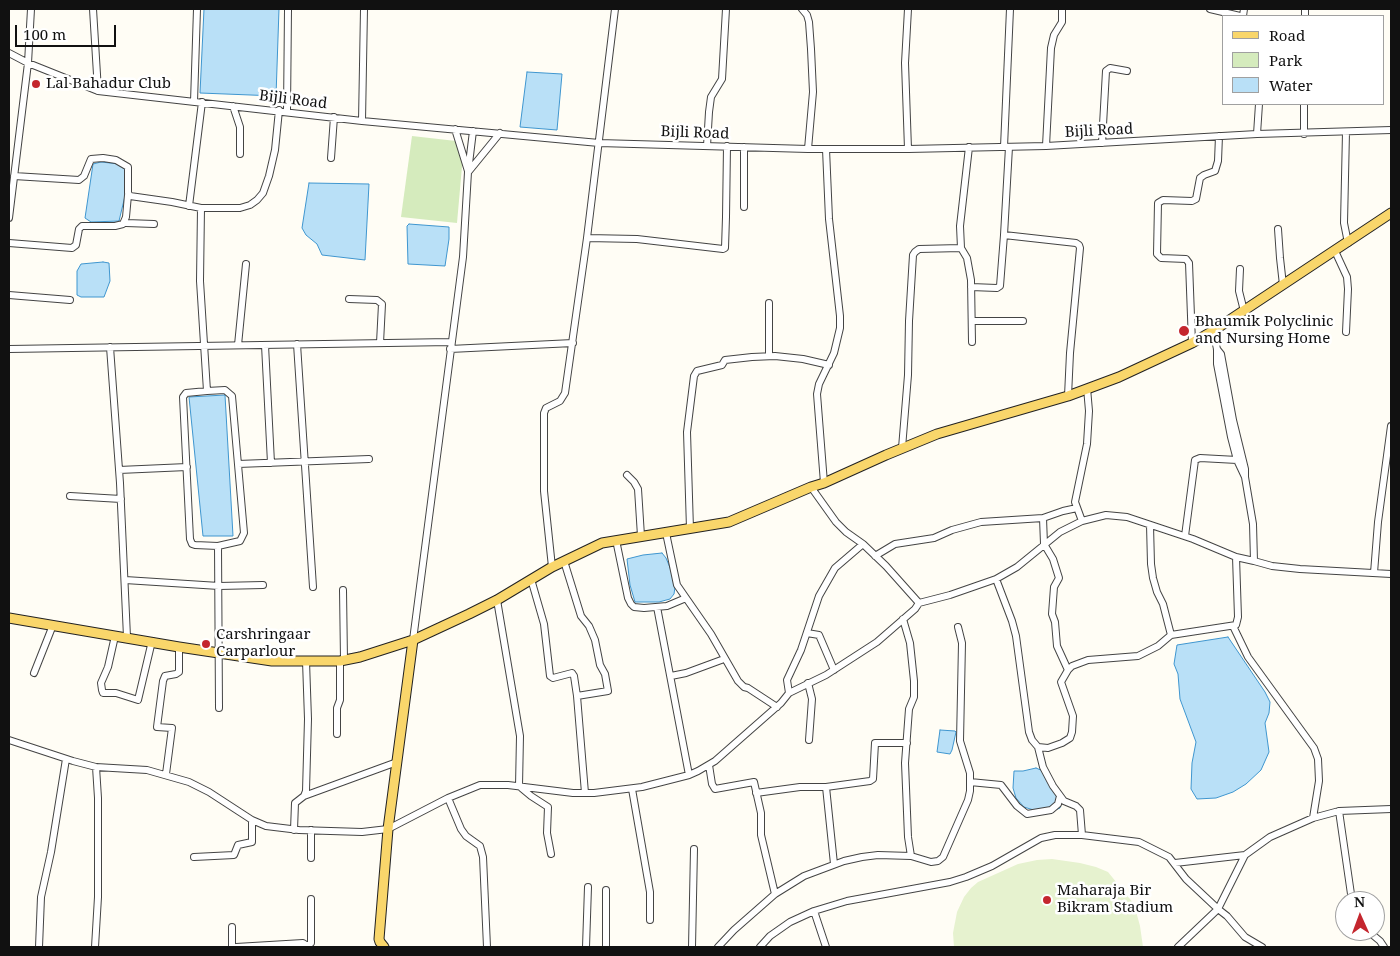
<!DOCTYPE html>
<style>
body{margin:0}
#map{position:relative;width:1400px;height:956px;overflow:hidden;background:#fffdf5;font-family:"Noto Serif",serif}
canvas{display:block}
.frame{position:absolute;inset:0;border:10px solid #111;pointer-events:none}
.legend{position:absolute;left:1222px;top:15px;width:162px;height:90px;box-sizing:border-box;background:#fff;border:1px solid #a0a0a0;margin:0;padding:6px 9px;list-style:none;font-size:15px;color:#111}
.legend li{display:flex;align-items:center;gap:10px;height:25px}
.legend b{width:25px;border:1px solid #a0a0a0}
.north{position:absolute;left:1335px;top:891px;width:50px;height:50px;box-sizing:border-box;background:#fff;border:1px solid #a0a0a0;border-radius:50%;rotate:358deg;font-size:14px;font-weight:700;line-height:20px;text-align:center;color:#111}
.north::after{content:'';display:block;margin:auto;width:18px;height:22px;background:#c4262e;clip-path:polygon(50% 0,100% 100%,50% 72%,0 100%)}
.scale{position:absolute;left:15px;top:25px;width:101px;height:22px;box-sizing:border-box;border:2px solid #111;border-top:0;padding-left:6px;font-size:15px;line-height:18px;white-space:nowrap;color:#111;-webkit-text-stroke:4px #fff;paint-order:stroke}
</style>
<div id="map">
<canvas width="1400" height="956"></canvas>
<div class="frame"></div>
<ul class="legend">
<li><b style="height:6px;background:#f9d66b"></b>Road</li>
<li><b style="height:14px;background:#d5ebbd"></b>Park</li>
<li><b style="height:14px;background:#b9e0f7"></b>Water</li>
</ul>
<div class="north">N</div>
<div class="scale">100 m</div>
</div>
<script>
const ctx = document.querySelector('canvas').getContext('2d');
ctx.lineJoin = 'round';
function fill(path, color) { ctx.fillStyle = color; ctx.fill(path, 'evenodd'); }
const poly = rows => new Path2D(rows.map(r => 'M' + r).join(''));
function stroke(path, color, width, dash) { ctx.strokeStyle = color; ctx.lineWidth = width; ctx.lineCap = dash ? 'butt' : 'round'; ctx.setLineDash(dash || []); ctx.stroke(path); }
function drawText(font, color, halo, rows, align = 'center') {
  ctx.font = font + ' "Noto Serif",serif'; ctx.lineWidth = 5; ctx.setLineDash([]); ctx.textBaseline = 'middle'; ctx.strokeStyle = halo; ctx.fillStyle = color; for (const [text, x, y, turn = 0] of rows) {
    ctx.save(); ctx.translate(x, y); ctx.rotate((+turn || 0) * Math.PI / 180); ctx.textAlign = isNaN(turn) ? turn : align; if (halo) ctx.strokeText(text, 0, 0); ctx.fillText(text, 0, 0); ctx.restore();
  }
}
fill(poly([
 [412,136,456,141,463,155,457,223,401,217]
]), '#d5ebbd');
fill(poly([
 [1052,859,1080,863,1096,867,1108,872,1134,904,1140,926,1143,947,954,947,953,933,957,912,964,897,971,888,978,882,1018,864,1037,860]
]), '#e6f2cf');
const water = poly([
 [204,9,279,9,276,96,200,93,204,9],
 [527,72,562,74,557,130,520,127,527,72],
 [101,162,120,164,124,168,127,175,125,196,119,221,91,222,85,218,93,164,101,162],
 [309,183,369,184,365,260,322,255,317,244,306,235,302,228,309,183],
 [409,224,449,227,449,239,445,266,408,264,407,226,409,224],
 [103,262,109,263,110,281,104,297,81,297,77,295,77,271,81,264,103,262],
 [225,395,233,536,203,536,189,397,225,395],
 [662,553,666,558,671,570,675,587,674,594,670,599,659,602,635,602,630,585,627,559,643,555,662,553],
 [1228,637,1265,692,1270,702,1269,713,1265,723,1269,752,1261,770,1246,784,1233,792,1216,798,1197,799,1191,789,1192,763,1196,742,1180,699,1178,674,1174,664,1177,645,1228,637],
 [940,730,955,731,956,732,952,750,950,754,937,752,940,730],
 [1036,768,1043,771,1061,802,1060,808,1053,811,1040,812,1024,807,1016,798,1013,788,1014,771,1023,771,1036,768]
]);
fill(water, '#b9e0f7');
stroke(water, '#3f96cf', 1);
const minor = poly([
 [93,9,98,91],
 [802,9,807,15,809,22,811,49,813,92,808,149],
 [1210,9,1240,16],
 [1243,16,1244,9],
 [1305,16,1305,9],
 [9,53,28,63,98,91,362,121,599,143,808,149,908,149,1046,146,1257,134,1391,130],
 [194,102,197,9],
 [233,106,240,127,240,154],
 [287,111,288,9],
 [362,121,364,9],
 [455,129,468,171],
 [1346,132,1344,223,1348,243],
 [1257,134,1259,104],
 [1304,134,1304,104],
 [1102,143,1106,71,1110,68,1127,71],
 [707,146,709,112,711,97,722,79,726,9],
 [1046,146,1051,48,1054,35,1062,22,1062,9],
 [744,147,744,207],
 [969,147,960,226,961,248,967,258,971,280,972,342],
 [1004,147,1010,9],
 [1009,147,1004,235,1076,243,1079,245,1080,248,1070,353,1068,396],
 [908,149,905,63,908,9],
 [331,158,334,117],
 [469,171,500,133],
 [14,176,79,180,84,176,91,159,103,158,116,160,128,167,128,193,130,196,172,202,201,208,240,208,250,205,257,200,263,193,269,176,275,150,279,110],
 [189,206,202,102],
 [201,208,200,281,207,391,186,393,183,397,190,539,192,544,195,545,218,546,240,541,244,533,232,396,225,390,207,391],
 [9,218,28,63,31,9],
 [125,221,126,223,154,224],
 [1278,229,1280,258,1283,285],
 [587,238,637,239,723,249,725,248,726,217,727,146],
 [9,243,72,248,76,245,79,229,82,226,115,226,123,224,126,217,128,195],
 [1335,251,1347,277,1348,289,1346,332],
 [1240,269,1239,291,1244,311],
 [971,287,997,288,1000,286,1004,235],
 [9,295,70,300],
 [349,299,377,300,382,304,380,343],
 [769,303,769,356],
 [972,321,1023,321],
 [1213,331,1217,349,1217,364,1231,437,1237,460,1245,477],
 [1192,343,1189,263,1186,259,1161,258,1157,254,1158,203,1163,200,1192,201,1196,199,1200,178,1204,175,1215,171,1218,161,1219,136],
 [297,344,313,587],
 [238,345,246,264],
 [265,345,271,463],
 [110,347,120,483,127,637],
 [9,349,451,342],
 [450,349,573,343],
 [1217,349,1221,354,1233,420,1245,469,1245,477,1253,524,1254,561,1272,566,1300,569,1391,574],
 [902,448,908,375,909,321,913,255,915,252,919,249,961,248],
 [238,464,369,459],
 [119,470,187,467],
 [627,475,634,482,638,489,641,536],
 [824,483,817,394,819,384,834,353,840,328,840,316,829,219,826,149],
 [811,487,836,522,846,532,863,544,886,566,919,603],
 [70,496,121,499],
 [1043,518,1044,544,1053,559,1059,578,1054,587,1052,614,1055,622,1057,646,1068,670],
 [1082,521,1075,502,1087,444,1089,411,1087,388],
 [1150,525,1151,564,1153,578,1157,592,1163,604,1171,635],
 [690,529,687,432,694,376,697,371,722,365,725,360,752,357,775,356,803,359,829,365],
 [1185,536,1195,460,1200,458,1237,460],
 [616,540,628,598,631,604,634,607,644,608,667,606,686,598,677,585,666,533],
 [218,546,219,708],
 [875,556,895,544,934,538,952,530,981,522,1043,518,1063,511,1077,508],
 [564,561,581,616,589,626,595,640,600,665,605,674,608,691,577,696],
 [552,567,544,491,544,413,546,408,560,401,565,393,587,238,615,9],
 [1374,573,1378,522,1391,426],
 [531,579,544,624,550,676,553,678,572,673,574,676,577,696,585,793],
 [996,579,1012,621,1016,636,1029,732,1032,740,1038,747,1048,748,1062,743,1070,738,1072,732,1073,716,1061,682,1068,670,1072,666,1088,660,1138,656,1158,646,1171,635,1236,625,1238,617,1236,557],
 [125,580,219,586,263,585],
 [343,590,344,660],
 [686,598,711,634,738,681,744,687,748,688,777,707],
 [497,600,520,736,519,786,531,796,548,807,547,833,551,854],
 [657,607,689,775],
 [903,619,910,643,914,681,914,697,909,709,905,763,908,837,911,856,931,862,938,861,943,857,968,800,970,791,970,773,960,741,962,643,958,627],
 [1233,626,1248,657,1314,748,1318,759,1319,781,1313,818],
 [807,633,819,635,834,670],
 [115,636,108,667,101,683,102,690,103,693,116,693,138,700,152,641],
 [413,640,463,257,468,172,473,131],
 [34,673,53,625],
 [671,676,686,673,724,659],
 [808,683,812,699,809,740],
 [789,693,787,680,801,650,819,596,835,568,863,544],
 [337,734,337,708,340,700,340,661],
 [9,740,73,761,96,767,147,770,189,782,209,792,252,820,266,826,299,830,362,832,388,829,448,798,480,785,508,785,573,793,594,793,642,787,689,775,698,771,715,761,781,703,789,693,826,675,877,642,915,609,919,603,950,595,996,579,1017,567,1060,532,1082,521,1106,515,1127,517,1193,539,1236,557,1254,561],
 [1038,747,1043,767,1053,786,1064,801,1076,806,1080,810,1082,835],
 [709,765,712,784,715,789,754,782,761,813,761,835,775,894],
 [166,774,172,728,157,727,163,681,165,676,176,674,179,672,179,647],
 [970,782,1001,785,1017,806,1027,814,1051,810,1058,804,1060,796],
 [632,789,650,892,650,920],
 [756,793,800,787,826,787],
 [304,796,397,762],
 [448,798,461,829,466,836,480,846,483,857,487,947],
 [1339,811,1352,901],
 [294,830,295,803,304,796,306,791,308,719,306,661],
 [311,830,311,858],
 [194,857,234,855,238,845,252,842,252,820],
 [1175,863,1245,855],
 [834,864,826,787,870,781,873,779,875,743,907,743],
 [606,890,606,947],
 [814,911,826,947],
 [1368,931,1380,941,1384,947],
 [308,946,311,943,311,899],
 [39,947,41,897,51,852,66,759],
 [95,947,98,897,98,798,96,767],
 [232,947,232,927],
 [236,947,303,943,309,947],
 [586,947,588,887],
 [692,947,694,849],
 [718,947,734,930,775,894,804,876,844,861,862,857,878,855,911,856],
 [760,947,770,936,790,922,814,911,847,901,950,882,966,877,992,866,1041,838,1055,835,1082,835,1139,842,1169,857,1186,879,1218,909,1178,947],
 [1262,947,1245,937,1227,916,1218,909,1245,855,1270,837,1313,818,1339,811,1391,809]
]);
const major = poly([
 [9,618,179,647,272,661,340,661,360,657,413,640,469,614,497,600,552,567,602,543,729,522,811,487,824,483,886,455,937,434,1068,396,1119,377,1192,343,1213,331,1391,213],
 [384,947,380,942,379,939,388,829,413,640]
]);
stroke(minor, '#444', 8);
stroke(major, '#222', 11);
stroke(minor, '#fff', 6);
stroke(major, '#f9d66b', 9);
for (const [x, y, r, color] of [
 [36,84,5,"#c4262e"],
 [1184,331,6,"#c4262e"],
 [206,644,5,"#c4262e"],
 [1047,900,5,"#c4262e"]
]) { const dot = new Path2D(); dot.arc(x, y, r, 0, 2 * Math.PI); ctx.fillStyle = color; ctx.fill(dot); stroke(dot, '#fff', 2); }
drawText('15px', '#111', '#fff', [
 ["Lal Bahadur Club",46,84],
 ["Bhaumik Polyclinic",1195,322],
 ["and Nursing Home",1195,339],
 ["Carshringaar",216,635],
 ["Carparlour",216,652],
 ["Maharaja Bir",1057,891],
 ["Bikram Stadium",1057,908]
], 'left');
drawText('15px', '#111', '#fff', [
 ["Bijli Road",293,100,7],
 ["Bijli Road",1099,131,-3],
 ["Bijli Road",695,133,2]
]);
</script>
